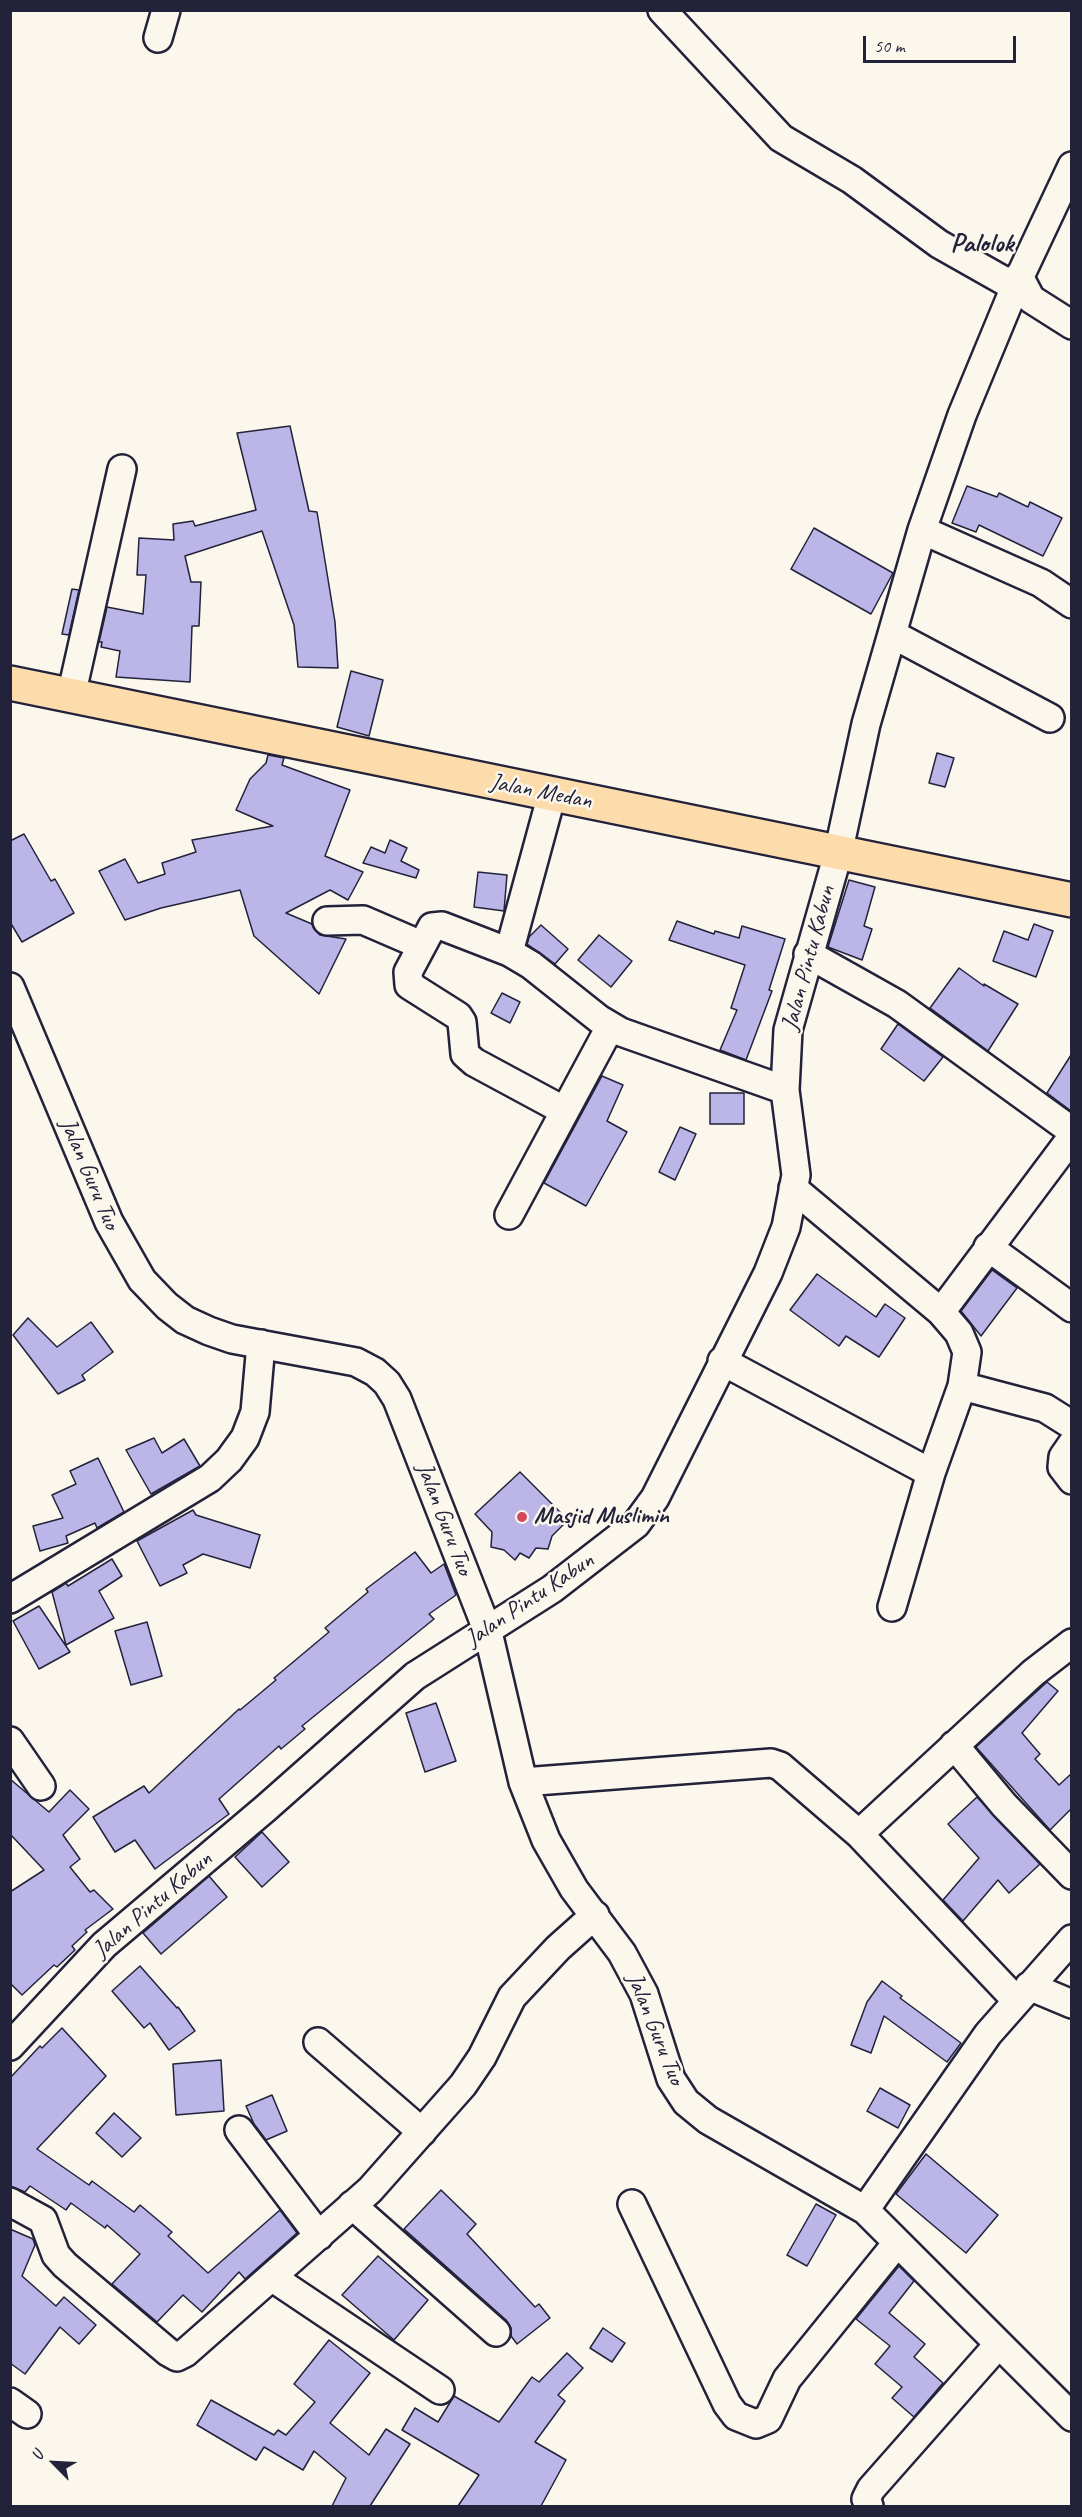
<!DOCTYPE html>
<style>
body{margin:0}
#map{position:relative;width:1082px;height:2517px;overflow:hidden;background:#fbf7ec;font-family:Caveat,sans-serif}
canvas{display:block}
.frame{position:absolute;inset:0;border:12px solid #22223b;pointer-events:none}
.north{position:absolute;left:24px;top:2433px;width:60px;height:60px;-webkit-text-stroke:4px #fbf7ec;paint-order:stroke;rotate:294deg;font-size:16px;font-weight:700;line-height:24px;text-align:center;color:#22223b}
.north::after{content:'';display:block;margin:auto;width:21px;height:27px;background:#22223b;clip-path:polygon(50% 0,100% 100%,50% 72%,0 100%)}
.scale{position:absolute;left:863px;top:36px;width:153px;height:27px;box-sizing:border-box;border:3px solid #22223b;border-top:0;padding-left:8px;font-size:18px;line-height:21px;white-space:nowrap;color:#22223b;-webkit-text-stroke:4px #fbf7ec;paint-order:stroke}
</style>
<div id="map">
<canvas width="1082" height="2517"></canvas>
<div class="frame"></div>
<div class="north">U</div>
<div class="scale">50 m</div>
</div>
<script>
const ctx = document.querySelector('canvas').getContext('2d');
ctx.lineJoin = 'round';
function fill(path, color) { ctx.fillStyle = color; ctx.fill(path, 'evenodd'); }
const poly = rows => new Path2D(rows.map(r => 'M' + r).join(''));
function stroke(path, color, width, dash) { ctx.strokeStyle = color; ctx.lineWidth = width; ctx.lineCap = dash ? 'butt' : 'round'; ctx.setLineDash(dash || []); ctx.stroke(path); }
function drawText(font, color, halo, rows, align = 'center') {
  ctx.font = font + ' Caveat,sans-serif'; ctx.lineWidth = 5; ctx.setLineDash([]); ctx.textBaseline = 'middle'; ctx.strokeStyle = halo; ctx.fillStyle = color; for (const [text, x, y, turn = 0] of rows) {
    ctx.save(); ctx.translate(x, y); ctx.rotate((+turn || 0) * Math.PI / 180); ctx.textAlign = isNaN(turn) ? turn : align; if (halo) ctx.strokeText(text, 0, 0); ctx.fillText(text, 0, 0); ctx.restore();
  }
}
const building = poly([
 [290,426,309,511,317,512,335,622,338,668,298,667,294,625,262,531,185,556,191,582,201,582,199,626,192,626,190,682,116,677,120,651,101,647,102,642,99,642,107,607,143,614,146,575,137,575,139,538,174,540,173,524,193,521,195,526,256,510,237,433,290,426],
 [967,486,997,497,999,493,1028,507,1030,502,1062,518,1043,556,979,525,976,532,952,523,967,486],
 [814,528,893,573,871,614,791,569,814,528],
 [72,589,79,590,69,635,62,634,72,589],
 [351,671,383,680,369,736,337,727,351,671],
 [937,753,954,758,945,787,929,783,937,753],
 [268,755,284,758,282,765,350,790,325,856,363,872,348,900,330,890,286,913,312,924,320,935,346,939,319,994,254,936,240,890,161,908,125,920,99,871,125,859,138,883,165,874,162,863,196,852,192,840,273,826,236,810,250,779,266,763,268,755],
 [24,834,51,881,55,879,74,913,22,942,10,922,10,841,24,834],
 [390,840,407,848,401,861,419,870,416,878,363,863,371,847,385,853,390,840],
 [478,872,507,875,504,911,474,907,478,872],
 [849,880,875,887,864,926,872,929,862,960,828,947,849,880],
 [677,921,714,934,715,931,739,938,742,926,785,939,769,990,772,991,746,1060,720,1050,737,1010,731,1008,745,965,669,940,677,921],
 [1034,924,1053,931,1036,977,993,961,1004,931,1028,940,1034,924],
 [541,925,568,949,555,964,527,944,529,937,541,925],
 [599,935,632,961,611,987,578,960,599,935],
 [959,968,984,986,984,984,1018,1004,988,1051,930,1008,959,968],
 [502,993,520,1002,510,1023,491,1013,502,993],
 [898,1024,943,1057,924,1081,881,1049,898,1024],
 [1071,1055,1071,1111,1047,1093,1071,1055],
 [602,1076,623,1085,607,1121,627,1132,586,1206,544,1183,602,1076],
 [710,1093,744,1093,744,1124,710,1124,710,1093],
 [680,1127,696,1134,675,1180,659,1172,680,1127],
 [992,1270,1017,1288,981,1336,961,1311,992,1270],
 [817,1274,876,1317,885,1304,905,1318,879,1357,846,1336,839,1346,790,1310,817,1274],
 [28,1318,57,1347,91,1322,113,1352,82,1375,85,1380,58,1394,13,1335,28,1318],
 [154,1438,162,1453,184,1439,200,1466,151,1494,126,1450,154,1438],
 [98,1458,124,1512,97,1528,95,1523,66,1536,68,1543,40,1551,33,1526,63,1518,52,1495,76,1484,70,1471,98,1458],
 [520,1472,568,1520,552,1536,548,1549,536,1548,529,1558,520,1553,515,1560,504,1550,491,1547,492,1532,475,1514,520,1472],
 [193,1510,196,1515,260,1535,250,1568,203,1554,183,1565,187,1573,160,1586,137,1541,193,1510],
 [415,1552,431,1573,444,1564,456,1595,429,1614,434,1619,302,1726,305,1729,281,1749,279,1746,219,1799,229,1814,155,1869,135,1840,115,1852,93,1817,144,1786,149,1793,239,1709,240,1710,276,1680,274,1678,329,1632,325,1628,368,1592,366,1589,415,1552],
 [112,1559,122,1576,99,1591,114,1618,66,1645,52,1592,66,1583,68,1586,112,1559],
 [39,1606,70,1652,39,1669,13,1621,39,1606],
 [147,1622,162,1676,131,1685,115,1631,147,1622],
 [1047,1682,1058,1691,1022,1733,1040,1754,1035,1759,1059,1785,1071,1774,1071,1809,1050,1830,976,1747,1047,1682],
 [436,1703,456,1761,425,1772,406,1713,436,1703],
 [10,1779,49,1812,70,1790,89,1809,63,1835,80,1859,70,1867,90,1892,94,1890,113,1909,85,1930,87,1932,72,1946,75,1950,57,1967,54,1965,22,1995,10,1983,10,1892,44,1870,10,1834,10,1779],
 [977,1797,1040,1864,1009,1893,998,1880,963,1921,943,1900,979,1858,948,1824,977,1797],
 [262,1832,289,1862,262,1887,235,1857,262,1832],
 [209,1876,227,1897,161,1954,143,1933,209,1876],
 [140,1966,177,2008,178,2007,195,2031,169,2050,150,2023,144,2028,112,1991,140,1966],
 [882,1981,902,1996,900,1998,961,2043,947,2062,884,2016,871,2053,851,2045,867,2002,882,1981],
 [62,2028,106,2076,37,2149,89,2185,92,2181,134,2212,140,2205,172,2232,168,2236,208,2273,280,2210,297,2233,245,2279,239,2272,202,2312,183,2295,157,2322,112,2284,140,2254,107,2225,105,2228,71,2203,66,2210,30,2186,25,2192,10,2186,10,2078,40,2046,42,2048,62,2028],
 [221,2060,224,2111,176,2115,173,2064,221,2060],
 [880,2088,910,2105,898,2128,867,2111,880,2088],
 [272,2095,287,2131,266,2140,254,2124,246,2106,272,2095],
 [114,2113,141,2138,122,2157,96,2133,114,2113],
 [926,2154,998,2215,966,2253,896,2194,926,2154],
 [441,2190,476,2224,467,2234,535,2307,539,2304,550,2318,517,2344,511,2336,511,2328,506,2320,404,2229,441,2190],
 [816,2204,836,2215,807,2266,787,2255,816,2204],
 [10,2229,33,2239,35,2245,22,2276,56,2306,64,2297,96,2325,79,2344,60,2327,25,2374,10,2363,10,2229],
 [378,2256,428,2300,394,2340,342,2295,378,2256],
 [899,2266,914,2281,889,2313,925,2344,914,2357,943,2383,914,2417,892,2398,902,2387,875,2364,890,2346,856,2319,899,2266],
 [603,2328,625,2343,612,2362,590,2348,603,2328],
 [329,2340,370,2373,330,2423,369,2455,386,2429,410,2444,370,2506,332,2506,346,2478,314,2451,303,2470,264,2447,256,2460,197,2425,211,2400,274,2435,278,2430,286,2435,315,2402,294,2384,329,2340],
 [567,2353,583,2368,558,2395,565,2401,535,2442,566,2460,541,2506,458,2506,479,2475,402,2430,415,2408,438,2422,454,2396,499,2422,532,2377,539,2382,567,2353]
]);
fill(building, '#bbb6e7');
stroke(building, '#22223b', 1.5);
const minor = poly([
 [662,10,781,138,852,180,939,244,1015,287],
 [158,38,166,10],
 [1019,276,1031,299,1072,325],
 [922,530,1041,583,1072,604],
 [892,634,1050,718],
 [71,696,122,469],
 [327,921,363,920,421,945],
 [509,952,552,794],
 [808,954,897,1004,1072,1131],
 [10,987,109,1222,142,1280,167,1306,185,1320,209,1331,232,1339,356,1362,375,1372,387,1383,397,1399,488,1632,523,1782,546,1840,574,1889,622,1953,644,1994,671,2079,686,2102,708,2120,865,2210,1072,2417],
 [563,1110,474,1062,465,1054,462,1022,458,1016,409,985,408,972,432,927,442,926,509,952,531,965,599,1019,621,1032,785,1090],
 [793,1188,941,1312,959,1333,967,1352,962,1386,931,1473,892,1607],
 [509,1215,610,1027],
 [988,1247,1072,1308],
 [941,1312,1072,1137],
 [722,1361,931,1473],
 [962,1386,1045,1408,1072,1425],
 [1072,1444,1063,1457,1062,1467,1072,1480],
 [10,1599,210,1478,229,1460,245,1438,255,1412,261,1344],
 [10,1741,41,1786],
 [954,1745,1004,1805,1072,1875],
 [523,1782,771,1763,780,1766,859,1834,1016,2000],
 [859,1834,1033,1673,1072,1643],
 [1029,1986,1072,2004],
 [318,2042,422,2132],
 [10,2046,104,1945,266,1808,415,1676,552,1589,636,1524,655,1498,768,1273,786,1227,796,1175,785,1090,788,1030,838,854,866,724,922,530,962,415,1015,287,1072,166],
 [239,2130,319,2236],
 [10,2202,43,2220,56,2255,65,2265,168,2352,177,2357,185,2353,370,2190,463,2085,482,2057,512,1997,558,1948,595,1915],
 [632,2204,727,2404,736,2416,756,2424,768,2419,787,2379,897,2243],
 [352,2205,496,2332],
 [865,2210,988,2034,1072,1939],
 [273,2278,440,2390],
 [10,2402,27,2414],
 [869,2506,866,2499,871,2489,998,2345]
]);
const major = poly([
 [10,683,1072,900]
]);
stroke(minor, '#22223b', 32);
stroke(major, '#22223b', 38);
stroke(minor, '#fbf7ec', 27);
stroke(major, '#fddcac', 33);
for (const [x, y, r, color] of [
 [522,1517,6,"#d1495b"]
]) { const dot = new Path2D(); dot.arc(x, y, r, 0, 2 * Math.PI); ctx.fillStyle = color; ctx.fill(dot); stroke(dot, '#fbf7ec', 2); }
drawText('24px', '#22223b', '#fbf7ec', [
 ["Jalan Medan",541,792,11],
 ["Jalan Pintu Kabun",809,958,-75],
 ["Jalan Guru Tuo",89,1174,67],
 ["Jalan Guru Tuo",444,1519,69],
 ["Jalan Pintu Kabun",530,1600,-34],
 ["Jalan Pintu Kabun",153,1905,-41],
 ["Jalan Guru Tuo",655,2029,68]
]);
drawText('bold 24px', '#22223b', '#fbf7ec', [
 ["Masjid Muslimin",534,1517]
], 'left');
drawText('bold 27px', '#22223b', '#fbf7ec', [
 ["Palolok",982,244]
]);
</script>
